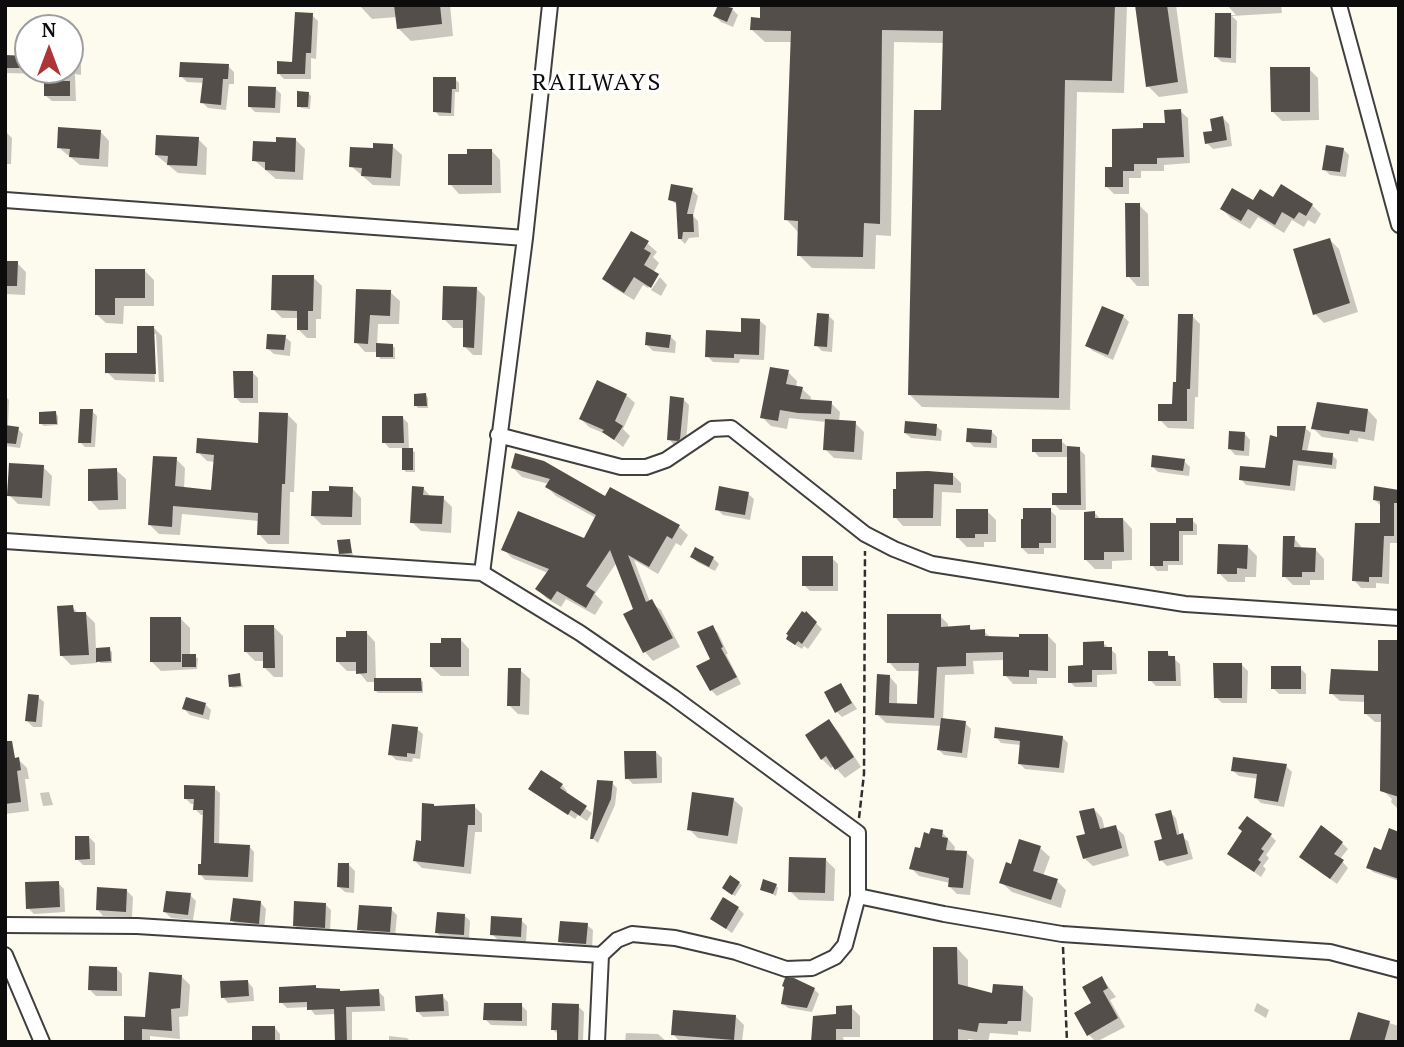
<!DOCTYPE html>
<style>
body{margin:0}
#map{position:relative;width:1404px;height:1047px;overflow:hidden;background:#fdfaee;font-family:"PT Serif",serif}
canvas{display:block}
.frame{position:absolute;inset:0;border:7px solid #0c0c0c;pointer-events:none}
.north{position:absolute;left:14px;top:14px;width:70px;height:70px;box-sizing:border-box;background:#fff;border:2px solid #9e9e9e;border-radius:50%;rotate:0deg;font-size:19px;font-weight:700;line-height:28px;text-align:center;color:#0c0c0c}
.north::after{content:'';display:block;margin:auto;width:24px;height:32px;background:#ac3538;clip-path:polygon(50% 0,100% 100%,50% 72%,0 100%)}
</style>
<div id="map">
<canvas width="1404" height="1047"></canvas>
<div class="frame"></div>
<div class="north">N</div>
</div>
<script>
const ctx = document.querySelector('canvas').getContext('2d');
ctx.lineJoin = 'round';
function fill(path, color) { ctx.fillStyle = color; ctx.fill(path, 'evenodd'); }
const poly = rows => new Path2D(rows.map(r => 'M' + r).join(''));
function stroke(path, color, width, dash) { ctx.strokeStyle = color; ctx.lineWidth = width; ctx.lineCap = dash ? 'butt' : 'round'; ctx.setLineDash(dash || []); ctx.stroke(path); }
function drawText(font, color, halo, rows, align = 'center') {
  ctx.font = font + ' "PT Serif",serif'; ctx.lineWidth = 7; ctx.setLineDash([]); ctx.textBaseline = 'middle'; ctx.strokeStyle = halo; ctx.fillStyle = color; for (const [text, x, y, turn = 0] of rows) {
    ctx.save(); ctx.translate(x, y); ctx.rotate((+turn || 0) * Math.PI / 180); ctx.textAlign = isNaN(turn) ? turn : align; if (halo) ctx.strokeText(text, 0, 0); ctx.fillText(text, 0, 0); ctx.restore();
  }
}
fill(poly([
 [359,5,450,5,453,36,411,41,399,29,397,17,372,19],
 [719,5,732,9,738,15,733,27,721,22,715,16],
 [794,5,1127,5,1124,93,1077,92,1070,410,922,407,909,394,943,112,944,43,894,42,891,236,876,235,875,269,812,268,799,255,798,232,786,219,792,42,765,42,752,30,761,19],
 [1137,5,1176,5,1188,93,1159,97,1148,86],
 [1227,5,1281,5,1282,13,1232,16,1237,21,1236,63,1222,62,1216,57,1217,15,1236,15],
 [312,15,318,21,316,59,311,58,311,79,284,79,278,73,294,64],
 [28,56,28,70,70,70,70,56,75,56,81,62,81,75,75,74,76,101,52,101,46,96,45,74,5,73,5,57],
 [228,66,234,72,234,84,229,84,226,110,208,108,202,102,204,83,187,82,181,76],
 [1309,69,1318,78,1319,120,1282,121,1273,112],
 [455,79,459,83,459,92,455,92,454,116,439,116,435,111],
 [275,88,281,94,280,113,255,112,249,106],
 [308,93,311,96,310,109,301,108,299,106],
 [1180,111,1188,118,1190,163,1164,165,1164,171,1141,171,1141,178,1129,178,1129,194,1114,194,1106,186,1114,169,1145,130,1167,124],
 [1223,118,1229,124,1232,146,1213,149,1207,143],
 [5,131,12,138,11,164,5,164],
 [100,131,109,141,108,167,80,165,58,147],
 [198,139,207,148,206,175,178,173,156,155],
 [296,140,305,149,303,180,276,179,254,160,277,144],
 [392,146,402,155,400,186,373,185,351,166,374,150],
 [1343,149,1349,155,1346,177,1330,175,1324,169],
 [491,150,500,160,501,193,459,194,450,184],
 [692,190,698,196,693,216,698,221,699,237,689,238,685,244,679,238,678,206,670,199],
 [1274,199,1312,205,1321,214,1315,224,1308,220,1304,227,1292,220,1284,233,1258,217,1250,229,1231,218,1222,209],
 [1139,205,1148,214,1149,286,1137,286,1128,276],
 [1330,240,1339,249,1358,312,1324,323,1315,314],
 [647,243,657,252,653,257,659,263,653,273,656,275,648,288,643,285,634,300,614,288,604,279],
 [5,262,17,263,26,272,25,295,5,294],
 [145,271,154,280,154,306,124,306,123,324,106,323,96,314],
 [313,277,322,286,321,319,316,319,316,338,307,338,298,329,298,318,282,318,273,309],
 [660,277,667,285,661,296,651,290],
 [476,288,485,297,482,355,473,355,465,347,465,328,453,328,444,319],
 [358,291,390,292,400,301,399,324,378,324,377,345,392,345,395,348,395,359,380,359,378,352,365,352,356,342],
 [828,315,834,321,832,352,822,351,816,345],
 [1123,316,1129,322,1113,360,1093,351,1087,346],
 [1192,316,1200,324,1198,397,1195,397,1194,429,1168,428,1160,420,1174,406],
 [760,321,766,326,764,360,740,359,739,363,713,362,707,356],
 [154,328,162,336,164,382,159,382,156,334,153,334,155,382,115,380,107,372,138,355],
 [670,336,676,342,675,353,653,351,647,345],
 [285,337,291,342,290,356,274,354,268,349],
 [252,372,258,378,258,403,241,403,235,397],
 [788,372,797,381,796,388,802,389,811,397,810,402,831,403,840,412,839,422,855,423,864,432,862,460,834,458,825,449,826,422,789,418,787,429,771,426,762,417],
 [598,382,626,395,635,403,623,429,630,436,623,447,608,435,589,427,581,419],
 [426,395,428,398,428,408,418,408,416,406],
 [5,396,9,400,8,427,18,429,23,434,20,448,5,446],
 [683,399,689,405,686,444,674,445,669,439],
 [1368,410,1377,420,1374,441,1358,438,1358,442,1322,437,1313,428],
 [92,411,97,416,95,447,85,447,80,442],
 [55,413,58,416,58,425,44,426,41,424],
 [288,415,297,424,294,492,290,492,289,544,268,544,259,534,259,521,182,514,180,535,159,534,150,525,176,459,185,468,184,489,213,492,215,462,207,461,198,452,259,445],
 [402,417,408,423,409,450,415,452,415,472,406,472,404,470,404,448,389,448,384,442],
 [936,426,942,431,941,441,911,438,905,433],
 [1305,428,1311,433,1307,452,1332,455,1337,460,1336,469,1298,465,1295,491,1246,485,1241,479,1266,470,1279,439],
 [991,431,997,437,997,448,974,447,968,441],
 [1245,434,1250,440,1249,456,1235,455,1230,449],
 [1061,441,1067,446,1079,449,1085,455,1086,513,1095,513,1101,520,1123,519,1132,529,1132,560,1112,561,1112,569,1095,569,1086,560,1086,510,1060,510,1054,504,1069,495,1069,457,1039,457,1034,451],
 [516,456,606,499,611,490,679,527,688,535,681,546,676,543,658,574,634,560,650,602,661,610,680,647,653,661,645,652,625,615,636,609,617,562,595,594,603,602,595,615,566,599,561,607,546,598,538,589,548,573,512,558,504,550,585,540,596,518,556,496,547,487,549,484,522,477,513,468],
 [1184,461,1190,467,1189,476,1158,472,1152,466],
 [43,467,52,476,50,506,18,504,9,495],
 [116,470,126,479,126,509,99,510,90,500],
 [952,474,961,483,961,493,942,492,941,526,903,526,895,517,895,491],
 [352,488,361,498,361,525,322,525,313,516,330,493],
 [423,488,432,498,443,498,452,507,451,533,421,531,412,522],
 [1399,491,1399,543,1390,543,1389,584,1376,583,1376,588,1361,588,1354,580,1381,525,1381,506,1374,499],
 [748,494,754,499,750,520,723,515,717,509],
 [1050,510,1056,516,1056,548,1044,548,1044,554,1028,554,1022,548],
 [987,511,996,520,996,542,984,542,984,547,967,547,958,538],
 [1192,520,1197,525,1197,535,1183,535,1183,565,1168,565,1168,571,1157,571,1152,565,1178,525],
 [1294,538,1303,549,1315,549,1324,559,1324,580,1310,580,1310,585,1293,585,1284,576],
 [349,540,353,555,343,555,341,553],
 [1247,546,1257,556,1256,577,1245,577,1245,582,1228,582,1219,573],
 [692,556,713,558,719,564,715,571,697,562],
 [832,558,838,564,838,591,810,591,804,585],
 [72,607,79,614,85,613,95,623,96,650,109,649,112,652,112,663,101,663,97,660,97,663,71,665,62,656],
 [807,614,822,629,808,649,804,646,802,649,794,644],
 [940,616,948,624,948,628,969,627,974,632,984,631,991,638,1048,636,1056,644,1056,678,1037,678,1037,684,1013,684,1005,675,1005,660,973,661,974,674,945,675,943,720,965,723,971,729,967,758,944,755,938,749,942,726,886,723,877,714,889,676,897,685,897,705,919,706,920,671,897,671,889,662],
 [181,619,190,628,190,656,198,658,197,669,161,671,151,661],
 [274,627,283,636,283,677,274,677,265,668,265,661,255,661,246,652],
 [712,627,718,633,728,654,726,654,741,684,717,696,711,690,699,667,712,660],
 [366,632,375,642,376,680,420,679,423,682,423,693,378,693,376,691,376,682,367,682,358,671,347,671,338,662,348,638],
 [460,639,469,649,469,676,441,676,431,667,442,645],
 [1399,642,1399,810,1391,802,1392,799,1382,790,1383,722,1375,722,1366,714,1366,702,1340,701,1331,693,1380,673],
 [1103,643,1116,654,1117,674,1097,675,1097,687,1075,687,1070,682],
 [1167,653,1180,664,1181,686,1156,686,1150,680],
 [1242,665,1248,671,1247,703,1222,703,1216,697],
 [1300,668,1306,674,1306,694,1279,694,1273,688],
 [520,670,530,679,529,715,518,714,509,705],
 [239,675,243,687,233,688,231,686],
 [841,685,857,709,842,717,836,711],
 [38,697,44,702,42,727,33,727,27,721],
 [206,705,211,710,209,720,190,715,184,709],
 [829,722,838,731,861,767,845,778,834,766,831,768,822,759],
 [417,729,423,734,420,759,413,758,412,762,396,760,390,754],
 [996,737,1062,737,1068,743,1064,773,1025,769,1019,763,1021,745,1001,743],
 [656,752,662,758,662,783,633,784,627,778],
 [5,753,10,757,18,759,27,768,29,779,25,779,29,811,5,814],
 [1286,766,1292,772,1284,807,1261,803,1256,798,1259,779,1239,776,1233,771],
 [612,783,617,788,615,805,598,843,592,838],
 [562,785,567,791,565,794,592,813,587,821,578,815,575,819,531,789],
 [214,788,220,793,219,845,249,846,254,852,253,882,205,880,200,874,203,866,205,815,201,815,195,809,195,804,191,804,185,798],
 [49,792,53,805,43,806,40,793],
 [733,799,743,808,737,844,698,838,689,829],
 [434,805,436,807,474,806,482,814,482,832,475,832,471,874,422,868,415,861],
 [1094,809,1102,818,1105,830,1115,827,1124,835,1129,856,1093,866,1084,858,1087,835],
 [1170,812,1176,818,1180,836,1188,841,1193,859,1167,866,1161,860],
 [942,832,955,847,954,852,966,852,974,860,970,895,957,894,950,887,950,883,919,876,911,868,931,836],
 [1399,834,1399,881,1373,872,1368,867],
 [1271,836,1276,841,1266,855,1269,858,1263,866,1266,869,1261,877,1229,854],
 [89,837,95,843,95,865,83,865,77,859],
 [1342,843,1348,849,1340,859,1348,868,1337,884,1307,862],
 [1040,848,1050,857,1043,876,1057,881,1066,890,1061,908,1012,892,1002,883,1012,866],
 [826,860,835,869,834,901,799,900,790,891],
 [349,865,355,871,354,893,345,892,339,887],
 [58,883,64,889,65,912,34,914,28,908],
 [739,883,742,885,735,896,726,891],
 [776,885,778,888,776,896,762,889],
 [127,891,133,897,132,917,103,916,98,910],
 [190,895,196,901,193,920,171,918,165,912],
 [261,903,266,909,264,929,238,926,232,921],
 [326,905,331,910,330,933,301,931,295,925],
 [738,908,744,914,732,933,712,919],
 [391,909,397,915,395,937,365,935,359,929],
 [465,916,470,921,469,940,442,938,437,933],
 [521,920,527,926,526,942,498,940,492,934],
 [587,925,593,930,592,949,566,947,560,941],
 [957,948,968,960,968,989,994,995,1022,987,1033,998,1031,1032,1018,1031,1018,1035,990,1033,988,1042,968,1039,968,1042,935,1042],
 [116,968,122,974,122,996,96,996,90,990],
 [182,977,190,985,188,1016,179,1017,180,1039,150,1036,150,1042,127,1042,125,1040],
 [1102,978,1116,997,1110,1000,1125,1027,1096,1042,1089,1035,1093,1004],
 [248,982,253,988,254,1001,228,1003,223,997],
 [316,987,319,990,339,990,342,993,378,991,384,997,385,1011,352,1012,352,1042,336,1042,336,1014,315,1015,309,1007,287,1008,281,1002],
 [814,989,819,994,812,1012,788,1008,783,1004],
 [442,996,448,1002,449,1016,423,1017,417,1011],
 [1257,1003,1269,1010,1266,1018,1254,1011],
 [521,1005,527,1011,527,1026,491,1025,485,1019],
 [578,1006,584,1012,583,1042,559,1042,559,1035,552,1029],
 [851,1007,860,1016,860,1037,843,1037,844,1042,813,1042,838,1016],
 [1359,1014,1399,1026,1399,1042,1351,1042],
 [735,1016,744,1025,742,1042,680,1042,673,1034],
 [275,1028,280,1034,280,1042,254,1042],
 [626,1033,658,1034,667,1042,625,1042],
 [389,1036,407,1038,411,1042,389,1042]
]), '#0003');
fill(poly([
 [394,5,440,5,442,24,397,29],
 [718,5,733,8,727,22,713,16],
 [760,5,1115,5,1112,81,1065,80,1059,398,908,395,914,110,941,110,943,31,882,30,880,224,864,223,863,257,797,256,798,221,784,220,791,31,750,30,751,17,760,18],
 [1135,5,1167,5,1178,82,1146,87],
 [295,12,313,13,311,53,306,53,305,74,277,74,277,61,292,62],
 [1215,13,1231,13,1231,58,1214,57],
 [5,55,28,56,28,68,5,68],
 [180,62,229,64,228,79,223,79,221,105,200,103,203,78,179,77],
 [1270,67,1310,67,1310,112,1271,112],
 [433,77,456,77,456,89,452,89,451,113,433,112],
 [44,81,70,81,70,96,44,96],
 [248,86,276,87,275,108,248,107],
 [297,91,309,92,308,107,297,107],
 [1181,109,1184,157,1157,158,1157,164,1134,164,1134,171,1123,171,1123,187,1105,187,1105,167,1112,167,1112,129,1143,128,1143,123,1165,123,1164,110],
 [1223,116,1227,140,1205,144,1203,132,1212,131,1210,119],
 [58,127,101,130,99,159,69,157,70,149,57,148],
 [156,135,199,137,197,166,167,165,168,156,155,155],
 [276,137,296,138,295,172,265,170,265,162,252,161,253,141,276,142],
 [373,143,393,144,391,178,361,176,362,168,349,167,350,147,373,148],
 [1326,145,1344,148,1340,172,1322,170],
 [467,149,492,149,492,185,448,185,448,154,467,154],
 [671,184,693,188,687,214,693,214,694,232,683,232,682,239,678,239,676,202,668,200],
 [1281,184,1313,204,1306,216,1299,212,1294,219,1282,212,1275,225,1248,209,1241,221,1220,209,1232,188,1253,200,1260,189,1273,197],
 [1125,203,1140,203,1140,277,1126,277],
 [631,231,649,241,644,249,651,253,644,265,659,274,651,288,634,277,624,293,602,279],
 [1330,238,1350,303,1313,315,1293,249],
 [5,261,18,261,17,286,5,286],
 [95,269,145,269,145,298,115,298,115,315,95,315],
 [272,275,314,275,313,311,308,311,308,330,297,330,297,311,271,310],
 [443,286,477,287,474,348,463,347,463,320,442,320],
 [356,289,391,290,390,316,370,315,368,344,354,343],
 [1102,306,1124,315,1108,355,1085,346],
 [817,313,829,314,827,347,814,346],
 [1178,314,1193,314,1190,389,1187,389,1187,421,1158,421,1158,404,1172,404,1173,382,1176,382],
 [741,318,760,319,759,355,734,354,734,358,705,357,706,330,741,332],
 [137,326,154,326,156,374,105,373,105,353,137,353],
 [646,332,671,335,669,348,645,345],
 [267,334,286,335,284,350,266,349],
 [376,343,393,344,393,357,376,357],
 [770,367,789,370,786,384,803,387,800,399,832,401,831,414,798,413,780,410,778,421,760,418],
 [233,371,253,371,253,398,234,398],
 [597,380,627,394,615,421,623,426,614,440,602,432,604,430,579,419],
 [426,393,427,406,414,406,414,394],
 [670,396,684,398,680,439,678,441,667,440],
 [1317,402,1368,409,1365,432,1350,430,1349,434,1311,429],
 [80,409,93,409,91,443,78,443],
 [56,411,57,424,39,424,39,412],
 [259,412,288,413,285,484,282,484,280,535,257,535,258,513,173,506,172,527,148,525,153,456,177,457,175,486,211,490,214,455,196,453,197,438,258,443],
 [382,416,403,416,404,443,382,443],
 [825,419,856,421,854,452,823,450],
 [905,421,937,424,936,436,904,433],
 [5,425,19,427,16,444,5,443],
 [1277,426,1306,426,1302,450,1333,453,1332,465,1293,460,1290,486,1239,480,1240,466,1265,468,1270,435,1277,437],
 [967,428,992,430,991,443,966,442],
 [1229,431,1245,432,1244,451,1228,449],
 [1032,439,1062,439,1062,452,1032,452],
 [1067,446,1080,447,1081,505,1052,505,1052,493,1067,493],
 [402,448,413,448,413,470,402,470],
 [515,453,544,461,605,496,610,487,680,525,672,539,667,536,649,567,628,555,646,602,652,599,673,638,643,653,623,614,633,609,610,550,586,586,595,592,586,608,557,591,551,600,535,589,549,569,501,550,518,511,584,538,596,515,545,487,550,479,511,468],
 [1152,455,1185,459,1183,471,1151,467],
 [9,463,44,465,42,498,7,496],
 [117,468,118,500,88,501,88,469],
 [928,471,953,473,953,485,934,484,933,518,893,518,893,489,896,489,896,472],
 [329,486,353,487,352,517,311,516,312,491,329,491],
 [412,486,424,487,423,495,444,496,442,524,410,523],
 [719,486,749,492,745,515,715,510],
 [1374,486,1399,490,1398,503,1394,503,1394,536,1384,536,1382,577,1369,577,1369,582,1352,581,1355,523,1380,523,1380,501,1373,500],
 [1023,508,1051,508,1051,543,1039,543,1039,548,1021,548,1021,519,1023,519],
 [956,509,988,509,988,534,975,534,975,538,956,538],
 [1095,511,1095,518,1123,518,1124,552,1104,552,1104,560,1084,560,1084,512],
 [1176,518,1193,518,1193,531,1179,531,1179,561,1163,561,1163,566,1150,566,1150,523,1176,523],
 [1283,536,1295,536,1294,547,1316,548,1315,572,1302,572,1302,577,1282,577],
 [350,539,352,553,339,554,337,540],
 [1218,544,1248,545,1247,569,1237,568,1237,574,1217,574],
 [695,547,714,557,709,567,690,557],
 [802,556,833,556,833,586,802,586],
 [73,605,74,612,86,612,89,655,60,656,57,606],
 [802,611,805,613,806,611,817,622,802,644,798,641,795,645,786,639,788,635,786,634],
 [887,614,941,614,941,627,970,625,970,630,985,629,985,636,1019,637,1019,634,1048,634,1048,671,1029,670,1029,677,1003,676,1003,652,966,653,966,666,937,667,934,718,875,715,877,674,890,675,889,703,917,704,919,663,887,663],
 [150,617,181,617,181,662,150,662],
 [244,625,274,625,275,668,263,668,263,652,244,652],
 [713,625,723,647,721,648,737,677,710,691,696,666,710,659,697,632],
 [346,631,367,631,367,673,356,674,356,662,336,662,336,637,346,637],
 [441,638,461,638,461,667,430,667,430,643,441,643],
 [1378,640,1399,640,1399,797,1380,791,1381,714,1364,714,1364,695,1329,694,1331,669,1378,671],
 [1104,641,1104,647,1112,647,1112,670,1092,670,1092,682,1068,683,1068,666,1083,665,1083,642],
 [110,647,111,661,96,662,96,648],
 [1148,651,1168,651,1168,656,1175,656,1176,681,1148,681],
 [182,654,196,654,196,667,182,667],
 [1213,663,1242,663,1242,698,1214,698],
 [1271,666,1301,666,1301,689,1271,689],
 [508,668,521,668,520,706,507,706],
 [240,673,241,686,229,687,228,675],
 [374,678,421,678,422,691,374,691],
 [841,683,852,703,835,713,824,692],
 [28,694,39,695,36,722,25,721],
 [186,697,206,703,203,715,182,709],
 [941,718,966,721,962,753,937,750],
 [829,719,854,757,835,770,826,756,821,760,805,735],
 [392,724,418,727,415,754,407,753,407,757,388,755],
 [995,727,1063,736,1059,768,1018,764,1020,741,994,738],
 [5,741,12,741,15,758,19,757,21,770,17,771,21,802,5,804],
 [624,751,656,751,657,778,625,779],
 [1233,757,1287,764,1278,802,1254,798,1257,774,1231,771],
 [541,770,563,784,560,788,587,806,580,816,571,810,568,815,528,789],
 [597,780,613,781,611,799,593,839,590,839],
 [184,785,215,786,214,843,250,845,248,877,198,875,198,864,201,864,203,810,193,810,194,799,184,799],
 [692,792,734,798,728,836,687,830],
 [422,803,434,804,434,806,475,804,475,825,468,825,464,867,413,861,416,840,421,841],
 [1094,808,1100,829,1116,825,1122,848,1083,859,1076,836,1085,834,1079,811],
 [1171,810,1177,835,1183,833,1188,854,1159,861,1154,841,1162,839,1155,814],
 [1247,816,1272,834,1261,849,1264,851,1258,860,1261,862,1254,872,1227,854,1242,831,1238,828],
 [1321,825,1343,842,1334,854,1344,860,1330,879,1299,857],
 [931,828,943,830,942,837,948,838,946,850,967,851,963,888,948,887,949,878,909,869,915,847,920,848,924,832,929,834],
 [1389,828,1399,832,1399,879,1366,868,1374,847,1381,850],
 [75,836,89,836,90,859,75,860],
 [1019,839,1041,846,1033,871,1058,879,1051,900,999,883,1006,862,1011,864],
 [789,857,826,858,825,893,788,892],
 [338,863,349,863,349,888,337,887],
 [730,875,740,882,732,895,722,888],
 [763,879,777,884,773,894,760,890],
 [59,881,60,907,26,909,25,882],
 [97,887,127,889,126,912,96,910],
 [166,891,191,893,188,915,163,912],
 [723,897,739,907,726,929,710,919],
 [233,898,261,901,259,924,230,921],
 [294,901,326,903,325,928,293,926],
 [359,905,392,907,390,932,357,930],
 [437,912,465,914,464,935,435,933],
 [491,916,522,918,521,937,490,935],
 [560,921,588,923,586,944,558,942],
 [933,947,957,947,958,984,992,993,993,984,1023,986,1021,1021,1008,1021,1007,1024,979,1023,977,1032,958,1029,958,1042,933,1042],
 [89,966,117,967,117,991,88,990],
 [149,972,182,975,180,1008,171,1009,172,1031,142,1029,142,1041,124,1041,124,1016,145,1017],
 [1102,976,1108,988,1103,991,1118,1018,1087,1036,1074,1013,1091,1003,1082,987],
 [785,978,794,978,815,988,807,1008,781,1004,784,987,782,986],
 [248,980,249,996,221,998,220,981],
 [316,985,316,988,340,989,340,991,379,989,380,1006,346,1007,347,1042,335,1042,334,1009,307,1010,307,1002,279,1003,279,987],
 [443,994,444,1011,416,1012,415,996],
 [484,1003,522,1003,522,1021,483,1020],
 [552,1003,579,1004,578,1042,557,1042,557,1030,551,1030],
 [852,1005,852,1029,836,1029,836,1042,811,1042,813,1016,836,1014,836,1006],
 [673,1010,736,1015,734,1040,671,1035],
 [1358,1012,1390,1021,1384,1042,1349,1042],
 [252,1026,275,1026,275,1042,252,1042]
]), '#544e4a');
const street = poly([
 [1339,5,1399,225],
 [5,200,525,238],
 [498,435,621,467,646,467,666,460,712,429,731,428,865,534,894,549,932,564,1185,604,1399,618],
 [5,541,482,573,580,633,673,697,858,833,858,896,845,945,835,957,812,968,786,969,736,952,675,938,632,934,617,940,601,955,597,1042],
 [482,573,525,238,550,5],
 [858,896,944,914,1062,934,1330,952,1399,970],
 [5,925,137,926,601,955],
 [5,955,42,1042]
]);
stroke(street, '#3f3f3f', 18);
stroke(poly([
 [859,818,864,774,865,551],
 [1063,947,1067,1042]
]), '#2e2e2e', 2.5, [7, 3.5]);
stroke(street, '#fff', 14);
ctx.letterSpacing = '2px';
drawText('24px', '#0c0c0c', '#fff', [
 ["RAILWAYS",597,83]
]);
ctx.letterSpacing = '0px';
</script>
